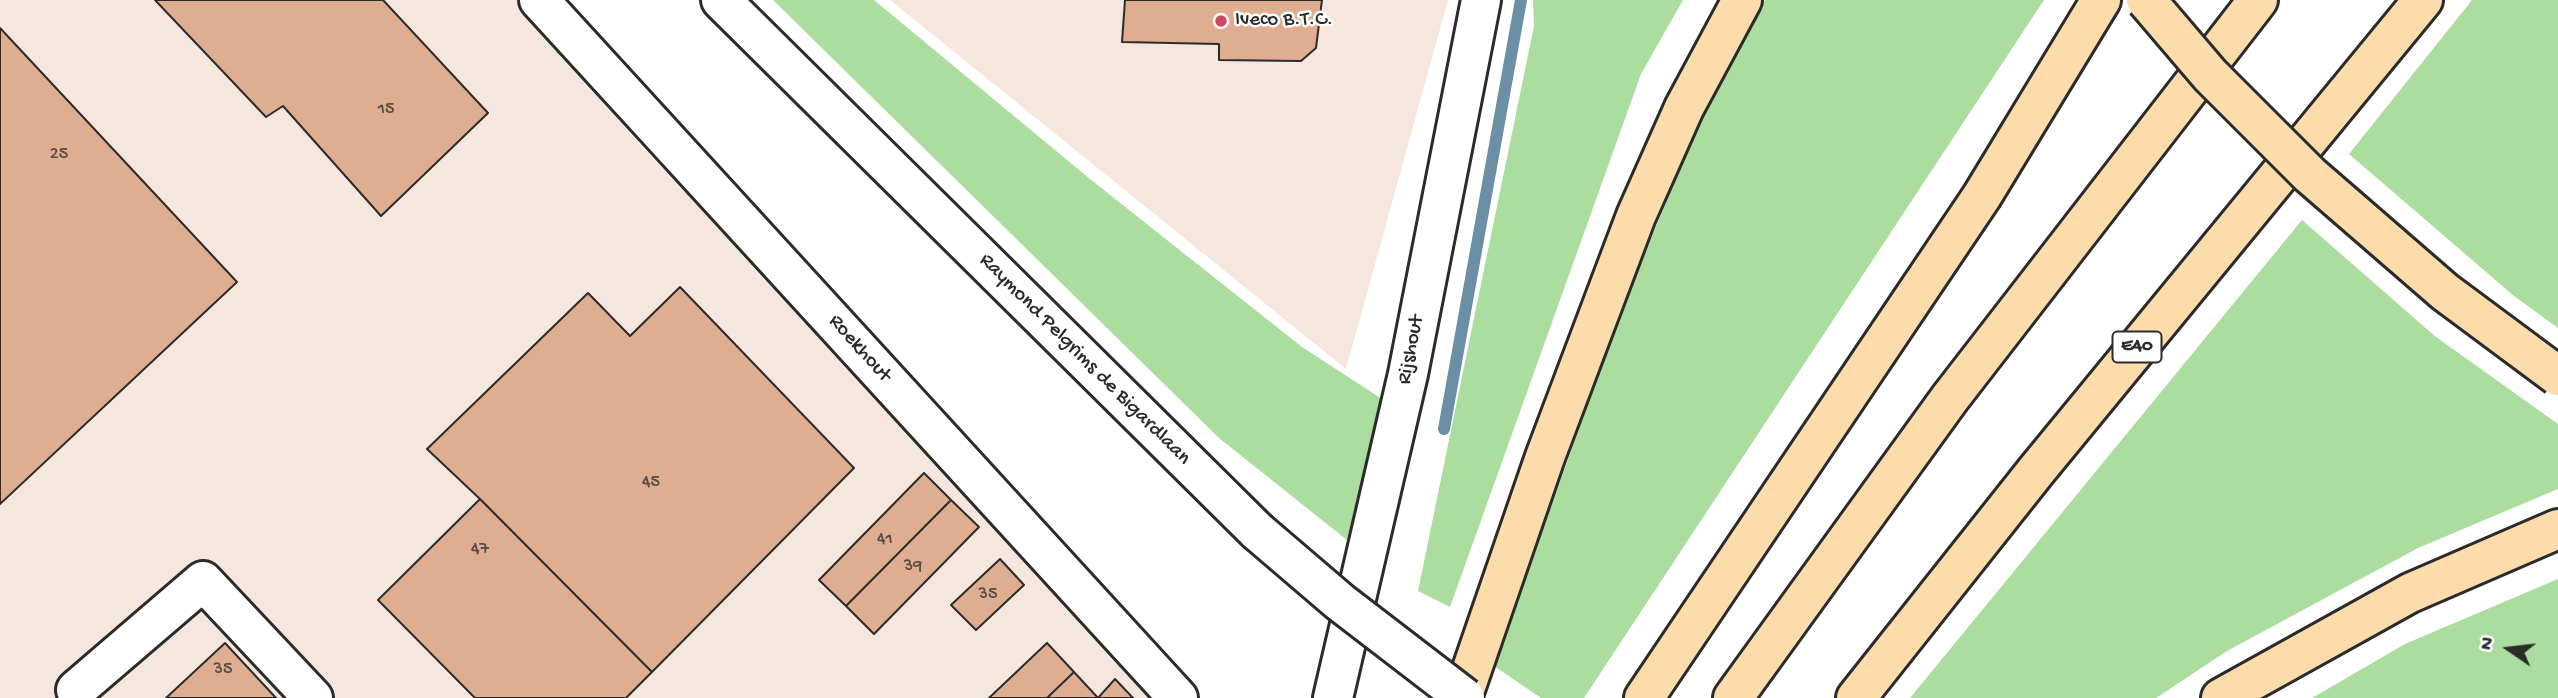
<!DOCTYPE html>
<style>
body{margin:0}
#map{position:relative;width:2558px;height:698px;overflow:hidden;background:#fff;font-family:"Gochi Hand",sans-serif}
canvas{display:block}
.north{position:absolute;left:2474px;top:614px;width:70px;height:70px;-webkit-text-stroke:5px #fff;paint-order:stroke;rotate:284deg;font-size:19px;font-weight:700;line-height:28px;text-align:center;color:#2b2b2b}
.north::after{content:'';display:block;margin:auto;width:24px;height:32px;background:#2b2b2b;clip-path:polygon(50% 0,100% 100%,50% 72%,0 100%)}
</style>
<div id="map">
<canvas width="2558" height="698"></canvas>
<div class="north">N</div>
</div>
<script>
const ctx = document.querySelector('canvas').getContext('2d');
ctx.lineJoin = 'round';
function fill(path, color) { ctx.fillStyle = color; ctx.fill(path, 'evenodd'); }
const poly = rows => new Path2D(rows.map(r => 'M' + r).join(''));
function stroke(path, color, width, dash) { ctx.strokeStyle = color; ctx.lineWidth = width; ctx.lineCap = dash ? 'butt' : 'round'; ctx.setLineDash(dash || []); ctx.stroke(path); }
function drawText(font, color, halo, rows, align = 'center') {
  ctx.font = font + ' "Gochi Hand",sans-serif'; ctx.lineWidth = 5; ctx.setLineDash([]); ctx.textBaseline = 'middle'; ctx.strokeStyle = halo; ctx.fillStyle = color; for (const [text, x, y, turn = 0] of rows) {
    ctx.save(); ctx.translate(x, y); ctx.rotate((+turn || 0) * Math.PI / 180); ctx.textAlign = isNaN(turn) ? turn : align; if (halo) ctx.strokeText(text, 0, 0); ctx.fillText(text, 0, 0); ctx.restore();
  }
}
fill(poly([
 [0,0,518,0,630,134,1164,698,0,698],
 [890,0,1448,0,1346,369]
]), '#f5e7de');
fill(poly([
 [773,0,874,0,1090,179,1302,347,1382,399,1347,540,1219,438],
 [1533,0,1683,0,1641,74,1450,607,1418,591,1534,26],
 [1765,0,2044,0,1584,698,1541,698,1494,666,1621,311,1692,140],
 [2472,0,2558,0,2558,328,2514,296,2349,154],
 [2302,220,2436,337,2558,424,2558,489,2418,548,2227,651,2156,698,1910,698],
 [2558,579,2558,698,2312,698,2405,644]
]), '#abdd9e');
stroke(poly([
 [1444,429,1521,0]
]), '#6b8fa5', 12);
const building = poly([
 [155,0,383,0,488,113,381,216,283,106,266,117,155,0],
 [1125,0,1322,0,1316,48,1301,61,1219,60,1219,44,1122,42,1125,0],
 [0,28,237,282,0,504,0,28],
 [680,287,854,468,652,672,480,499,427,449,588,293,630,336,680,287],
 [924,473,951,500,846,606,819,580,924,473],
 [480,499,652,672,626,698,475,698,378,600,480,499],
 [951,500,979,527,874,634,846,606,951,500],
 [1000,559,1024,585,976,630,951,605,1000,559],
 [225,643,276,698,166,698,225,643],
 [1047,643,1074,672,1047,698,989,698,1047,643],
 [1074,672,1098,698,1047,698,1074,672],
 [1115,679,1133,698,1098,698,1115,679]
]);
fill(building, '#dfae90');
stroke(building, '#2b2b2b', 2);
const minor = poly([
 [539,0,1178,698],
 [721,0,1257,531],
 [76,690,203,581,313,698],
 [1333,698,1408,374,1481,0]
]);
const highway = poly([
 [1462,698,1545,457,1636,216,1684,108,1742,0],
 [1644,698,1982,196,2101,0],
 [1733,698,1950,398,2258,0],
 [1856,698,2036,471,2423,0],
 [2221,698,2410,593,2558,529]
]);
stroke(minor, '#2b2b2b', 44);
stroke(highway, '#2b2b2b', 44);
stroke(minor, '#fff', 38);
stroke(highway, '#fddcac', 38);
const minorBridge = poly([
 [1257,531,1340,602,1465,698]
]);
const highwayBridge = poly([
 [2146,0,2210,75,2310,175,2445,292,2558,376]
]);
stroke(minorBridge, '#2b2b2b', 44, []);
stroke(highwayBridge, '#2b2b2b', 44, []);
stroke(minorBridge, '#fff', 38);
stroke(highwayBridge, '#fddcac', 38);
for (const [x, y, r, color] of [
 [1221,21,7,"#d1495b"]
]) { const dot = new Path2D(); dot.arc(x, y, r, 0, 2 * Math.PI); ctx.fillStyle = color; ctx.fill(dot); stroke(dot, '#fff', 2.5); }
drawText('18px', '#584c44', null, [
 ["15",386,110],
 ["25",59,155],
 ["45",651,483],
 ["41",885,540],
 ["47",480,550],
 ["39",913,567],
 ["35",988,595],
 ["35",223,670]
]);
for (const [x, y, w] of [
 [2137,347,49]
]) { const box = new Path2D(); box.roundRect(x - w / 2, y - 15.5, w, 31, 5); ctx.fillStyle = '#fff'; ctx.fill(box); stroke(box, '#2b2b2b', 2); }
drawText('bold 19px', '#2b2b2b', null, [
 ["E40",2137,347]
]);
drawText('21px', '#2b2b2b', '#fff', [
 ["Iveco B.T.C.",1235,21]
], 'left');
drawText('21px', '#2b2b2b', '#fff', [
 ["Roekhout",859,349,48],
 ["Rijshout",1412,350,-79],
 ["Raymond Pelgrims de Bigardlaan",1084,360,45]
]);
</script>
